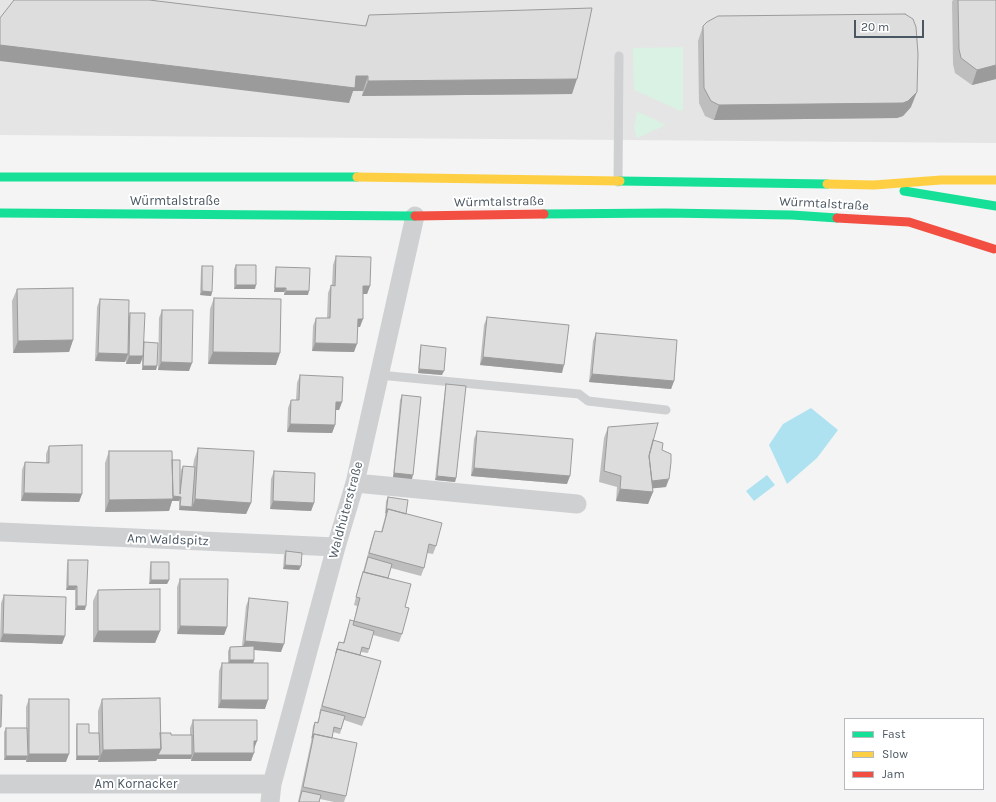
<!DOCTYPE html>
<meta charset="utf-8">
<style>
body{margin:0}
#map{position:relative;width:996px;height:802px;overflow:hidden;background:#f4f4f4;font-family:Karla,sans-serif}
canvas{display:block}
.legend{position:absolute;left:844px;top:718px;width:140px;height:72px;box-sizing:border-box;background:#fff;border:1px solid #b7bbc0;margin:0;padding:5px 7px;list-style:none;font-size:12px;color:#4a5661}
.legend li{display:flex;align-items:center;gap:8px;height:20px}
.legend b{width:20px;border:1px solid #b7bbc0}
.scale{position:absolute;left:854px;top:20px;width:70px;height:18px;box-sizing:border-box;border:2px solid #4a5661;border-top:0;padding-left:5px;font-size:12px;line-height:14px;white-space:nowrap;color:#4a5661;-webkit-text-stroke:3px #fff;paint-order:stroke}
</style>
<div id="map">
<canvas width="996" height="802"></canvas>
<ul class="legend">
<li><b style="height:5px;background:#16e098"></b>Fast</li>
<li><b style="height:5px;background:#ffcf43"></b>Slow</li>
<li><b style="height:5px;background:#f24e42"></b>Jam</li>
</ul>
<div class="scale">20 m</div>
</div>
<script>
const ctx = document.querySelector('canvas').getContext('2d');
ctx.lineJoin = 'round';
function fill(path, color) { ctx.fillStyle = color; ctx.fill(path, 'evenodd'); }
const poly = rows => new Path2D(rows.map(r => 'M' + r).join(''));
function stroke(path, color, width, dash) { ctx.strokeStyle = color; ctx.lineWidth = width; ctx.lineCap = dash ? 'butt' : 'round'; ctx.setLineDash(dash || []); ctx.stroke(path); }
function drawText(font, color, halo, rows, align = 'center') {
  ctx.font = font + ' Karla,sans-serif'; ctx.lineWidth = 4; ctx.setLineDash([]); ctx.textBaseline = 'middle'; ctx.strokeStyle = halo; ctx.fillStyle = color; for (const [text, x, y, turn = 0] of rows) {
    ctx.save(); ctx.translate(x, y); ctx.rotate((+turn || 0) * Math.PI / 180); ctx.textAlign = isNaN(turn) ? turn : align; if (halo) ctx.strokeText(text, 0, 0); ctx.fillText(text, 0, 0); ctx.restore();
  }
}
fill(poly([
 [0,0,996,0,996,143,0,135]
]), '#e6e5e6');
fill(poly([
 [683,47,683,109,681,111,634,90,633,48],
 [637,112,645,115,666,125,637,138,634,128]
]), '#d9f2e3');
fill(poly([
 [811,408,838,430,817,458,787,484,769,445,783,424],
 [767,475,775,485,754,501,746,491]
]), '#aee2f0');
stroke(poly([
 [618,182,619,56],
 [379,375,579,394,588,401,666,410]
]), '#ced0d2', 9);
stroke(poly([
 [355,483,577,504],
 [0,532,336,547],
 [0,784,272,784],
 [270,802,272,784,336,547,355,483,415,216]
]), '#ced0d2', 19);
stroke(poly([
 [0,177,357,177],
 [620,181,827,184],
 [904,191,996,206],
 [0,213,415,216],
 [544,214,666,213,792,215,837,218]
]), '#16e098', 9);
stroke(poly([
 [357,177,620,181],
 [827,184,874,185,941,180,996,180]
]), '#ffcf43', 9);
stroke(poly([
 [415,216,544,214],
 [837,218,909,222,994,249]
]), '#f24e42', 9);
fill(poly([
 [953,0,996,0,996,79,972,85,955,73,953,64,952,2],
 [369,15,572,94,362,96,363,91,353,91,349,103,365,26],
 [703,26,911,107,903,116,897,118,714,120,705,116,699,103,698,41],
 [336,256,370,286,367,294,363,294,360,327,358,327,354,352,312,351,313,326,316,318,327,318,328,293,331,285,332,285,333,265],
 [236,265,255,289,234,289,234,269],
 [202,266,212,292,211,296,200,295,201,270],
 [276,267,308,295,284,295,284,292,274,292,275,271],
 [17,289,73,340,69,352,13,353,12,301],
 [214,298,276,365,208,364,210,309],
 [100,299,129,316,130,313,144,342,157,366,156,370,142,370,142,360,140,364,126,364,126,359,125,362,95,361,97,307],
 [162,310,189,371,158,370,159,318],
 [487,317,562,373,480,365,484,325],
 [596,333,674,381,671,389,589,382,593,341],
 [421,345,442,375,418,373,420,349],
 [300,375,342,402,339,410,336,410,335,425,332,433,287,432,288,408,291,400,296,400,297,383],
 [446,384,456,478,455,482,435,480,445,388],
 [402,395,412,479,393,477,400,400],
 [608,427,653,440,666,487,652,488,653,492,648,504,616,501,617,487,599,482,604,438],
 [477,431,567,484,471,476,474,439],
 [49,446,82,494,79,502,21,501,22,470,25,462,46,463,46,454],
 [198,448,251,503,246,514,179,510,179,501,172,501,169,511,105,512,105,463,109,451,172,460,180,482,181,470,183,466,193,467,194,460],
 [274,471,314,503,311,511,270,509,271,479],
 [388,497,406,514,436,546,433,554,427,553,424,568,421,576,391,568,388,578,405,607,402,634,399,642,373,635,368,653,361,652,360,655,365,718,362,726,344,720,340,734,333,732,332,738,346,796,344,802,334,802,320,799,319,802,298,802,311,742,313,726,315,722,317,723,320,714,319,714,339,642,343,643,350,620,354,621,357,606,354,605,360,580,363,572,372,539,375,531,381,532,385,517,386,501],
 [286,551,301,566,299,570,283,569,284,555],
 [68,560,85,610,75,610,75,590,66,590,67,564],
 [151,562,169,580,167,584,149,584,150,566],
 [180,579,227,627,224,635,177,634,177,587],
 [98,590,160,631,155,643,93,642,93,601],
 [4,595,65,636,62,644,0,642,1,603],
 [249,598,281,652,254,650,254,660,253,663,265,709,218,708,219,671,222,663,228,663,228,651,230,647,242,646,246,606],
 [29,699,66,762,26,762,26,760,4,760,4,732,6,728,26,728,26,707],
 [102,699,160,733,171,735,190,735,190,728,193,720,254,749,251,761,191,761,191,759,157,759,156,761,98,762,98,760,76,760,76,728,77,724,89,733,98,733,98,711]
]), '#bebebf');
fill(poly([
 [0,45,356,76,368,76,363,91,353,91,349,103,0,61],
 [996,65,996,79,972,85,977,70],
 [577,79,572,94,362,96,368,81],
 [917,92,911,107,903,116,897,118,714,120,719,105],
 [236,285,256,285,255,289,234,289],
 [363,286,370,286,367,294,361,294],
 [275,288,286,288,284,292,274,292],
 [202,291,212,292,211,296,200,295],
 [286,291,309,291,308,295,284,295],
 [358,319,363,319,360,327,355,327],
 [73,340,69,352,13,353,18,341],
 [315,343,357,344,354,352,312,351],
 [213,352,280,353,276,365,208,364],
 [98,353,128,354,125,362,95,361],
 [129,356,143,356,140,364,126,364],
 [483,357,564,365,562,373,480,365],
 [161,362,192,363,189,371,158,370],
 [143,366,157,366,156,370,142,370],
 [419,369,444,371,442,375,418,373],
 [592,374,674,381,671,389,589,382],
 [336,402,342,402,339,410,333,410],
 [290,424,335,425,332,433,287,432],
 [474,468,570,476,567,484,471,476],
 [394,473,413,475,412,479,393,477],
 [437,476,456,478,455,482,435,480],
 [669,479,666,487,647,489,650,481],
 [620,489,653,492,648,504,616,501],
 [24,493,82,494,79,502,21,501],
 [170,496,181,497,179,501,172,501,169,511,105,512,109,500],
 [195,499,251,503,246,514,179,510,180,506,192,507],
 [273,501,314,503,311,511,270,509],
 [285,565,301,566,299,570,283,569],
 [151,580,169,580,167,584,149,584],
 [68,586,77,586,75,590,66,590],
 [77,606,86,606,85,610,75,610],
 [180,626,227,627,224,635,177,634],
 [98,631,160,631,155,643,93,642],
 [3,634,65,636,62,644,0,642],
 [245,641,284,644,281,652,242,649],
 [230,660,254,660,253,664,228,664],
 [221,700,268,700,265,709,218,708],
 [254,741,257,741,254,749],
 [161,749,192,755,191,759,157,759,156,761,98,762,103,750],
 [194,753,254,753,251,761,191,761],
 [29,754,69,754,66,762,26,762],
 [6,756,28,756,26,760,4,760],
 [77,756,100,756,98,760,76,760]
]), '#9b9b9b');
const building = poly([
 [14,0,149,0,366,26,369,15,592,8,577,79,368,81,368,76,356,76,355,88,0,45,0,18,14,0],
 [958,0,996,0,996,65,977,70,961,58,959,49,958,0],
 [905,14,913,19,916,27,918,54,917,92,908,101,903,103,719,105,711,101,704,88,703,26,707,22,718,16,905,14],
 [336,256,371,257,370,286,363,286,363,319,358,319,357,344,315,343,316,318,330,318,331,285,335,286,336,256],
 [236,265,256,265,256,285,236,285,236,265],
 [202,266,213,266,212,292,202,291,202,266],
 [276,267,310,268,309,291,286,291,286,288,275,288,276,267],
 [73,288,73,340,18,341,17,289,73,288],
 [214,298,281,299,280,353,213,352,214,298],
 [100,299,129,300,128,354,98,353,100,299],
 [162,310,193,310,192,363,161,362,162,310],
 [130,313,145,313,143,356,129,356,130,313],
 [487,317,569,325,564,365,483,357,487,317],
 [596,333,677,340,674,381,592,374,596,333],
 [144,342,158,343,157,366,143,366,144,342],
 [421,345,446,348,444,371,419,369,421,345],
 [300,375,343,377,342,402,336,402,335,425,290,424,291,400,299,400,300,375],
 [446,384,466,386,456,478,437,476,446,384],
 [402,395,421,397,413,475,394,473,402,395],
 [658,423,649,456,653,492,620,489,621,476,604,471,608,427,658,423],
 [477,431,573,439,570,476,474,468,477,431],
 [653,440,663,443,662,450,671,454,671,462,669,479,652,481,649,456,653,440],
 [82,445,82,494,24,493,25,462,49,463,49,446,82,445],
 [198,448,254,451,251,503,195,499,198,448],
 [109,451,172,451,173,499,109,500,109,451],
 [172,460,180,460,180,494,183,466,195,467,192,507,180,506,181,497,173,496,172,460],
 [274,471,315,473,314,503,273,501,274,471],
 [388,497,408,500,406,514,388,509,386,513,388,497],
 [388,509,442,523,436,546,429,544,424,568,369,553,375,531,382,532,388,509],
 [286,551,302,553,301,566,285,565,286,551],
 [368,557,392,564,388,578,364,572,368,557],
 [68,560,88,560,86,606,77,606,77,586,68,586,68,560],
 [151,562,169,562,169,580,151,580,151,562],
 [363,572,411,584,405,607,409,608,402,634,354,621,360,598,356,597,363,572],
 [180,579,228,579,227,627,180,626,180,579],
 [160,589,160,631,98,631,98,590,160,589],
 [4,595,66,597,65,636,3,634,4,595],
 [249,598,288,602,284,644,245,641,249,598],
 [350,620,354,621,353,625,374,631,369,649,362,647,360,655,337,649,336,653,339,642,344,643,350,620],
 [254,646,254,660,230,660,230,647,254,646],
 [337,649,381,661,365,718,322,706,337,649],
 [222,663,268,663,268,700,221,700,222,663],
 [0,695,2,695,1,727,0,727,0,695],
 [160,698,161,749,103,750,102,699,160,698],
 [29,699,69,699,69,754,29,754,29,699],
 [321,710,345,716,341,729,334,727,332,738,314,734,312,738,315,722,318,723,321,710],
 [193,720,257,720,257,741,254,741,254,753,194,753,193,720],
 [77,724,89,724,89,733,99,733,100,756,77,756,77,724],
 [6,728,27,728,28,756,6,756,6,728],
 [160,733,171,733,171,735,192,735,192,755,158,755,161,749,160,733],
 [314,734,357,743,346,796,303,787,314,734],
 [302,791,321,795,319,802,299,802,302,791]
]);
fill(building, '#ddddde');
stroke(building, '#9b9b9b', 1);
drawText('13px', '#4a5661', '#fff', [
 ["Würmtalstraße",175,201],
 ["Würmtalstraße",499,202,-1],
 ["Würmtalstraße",824,204,3],
 ["Waldhüterstraße",346,510,-75],
 ["Am Waldspitz",168,540,2],
 ["Am Kornacker",136,784]
]);
</script>
